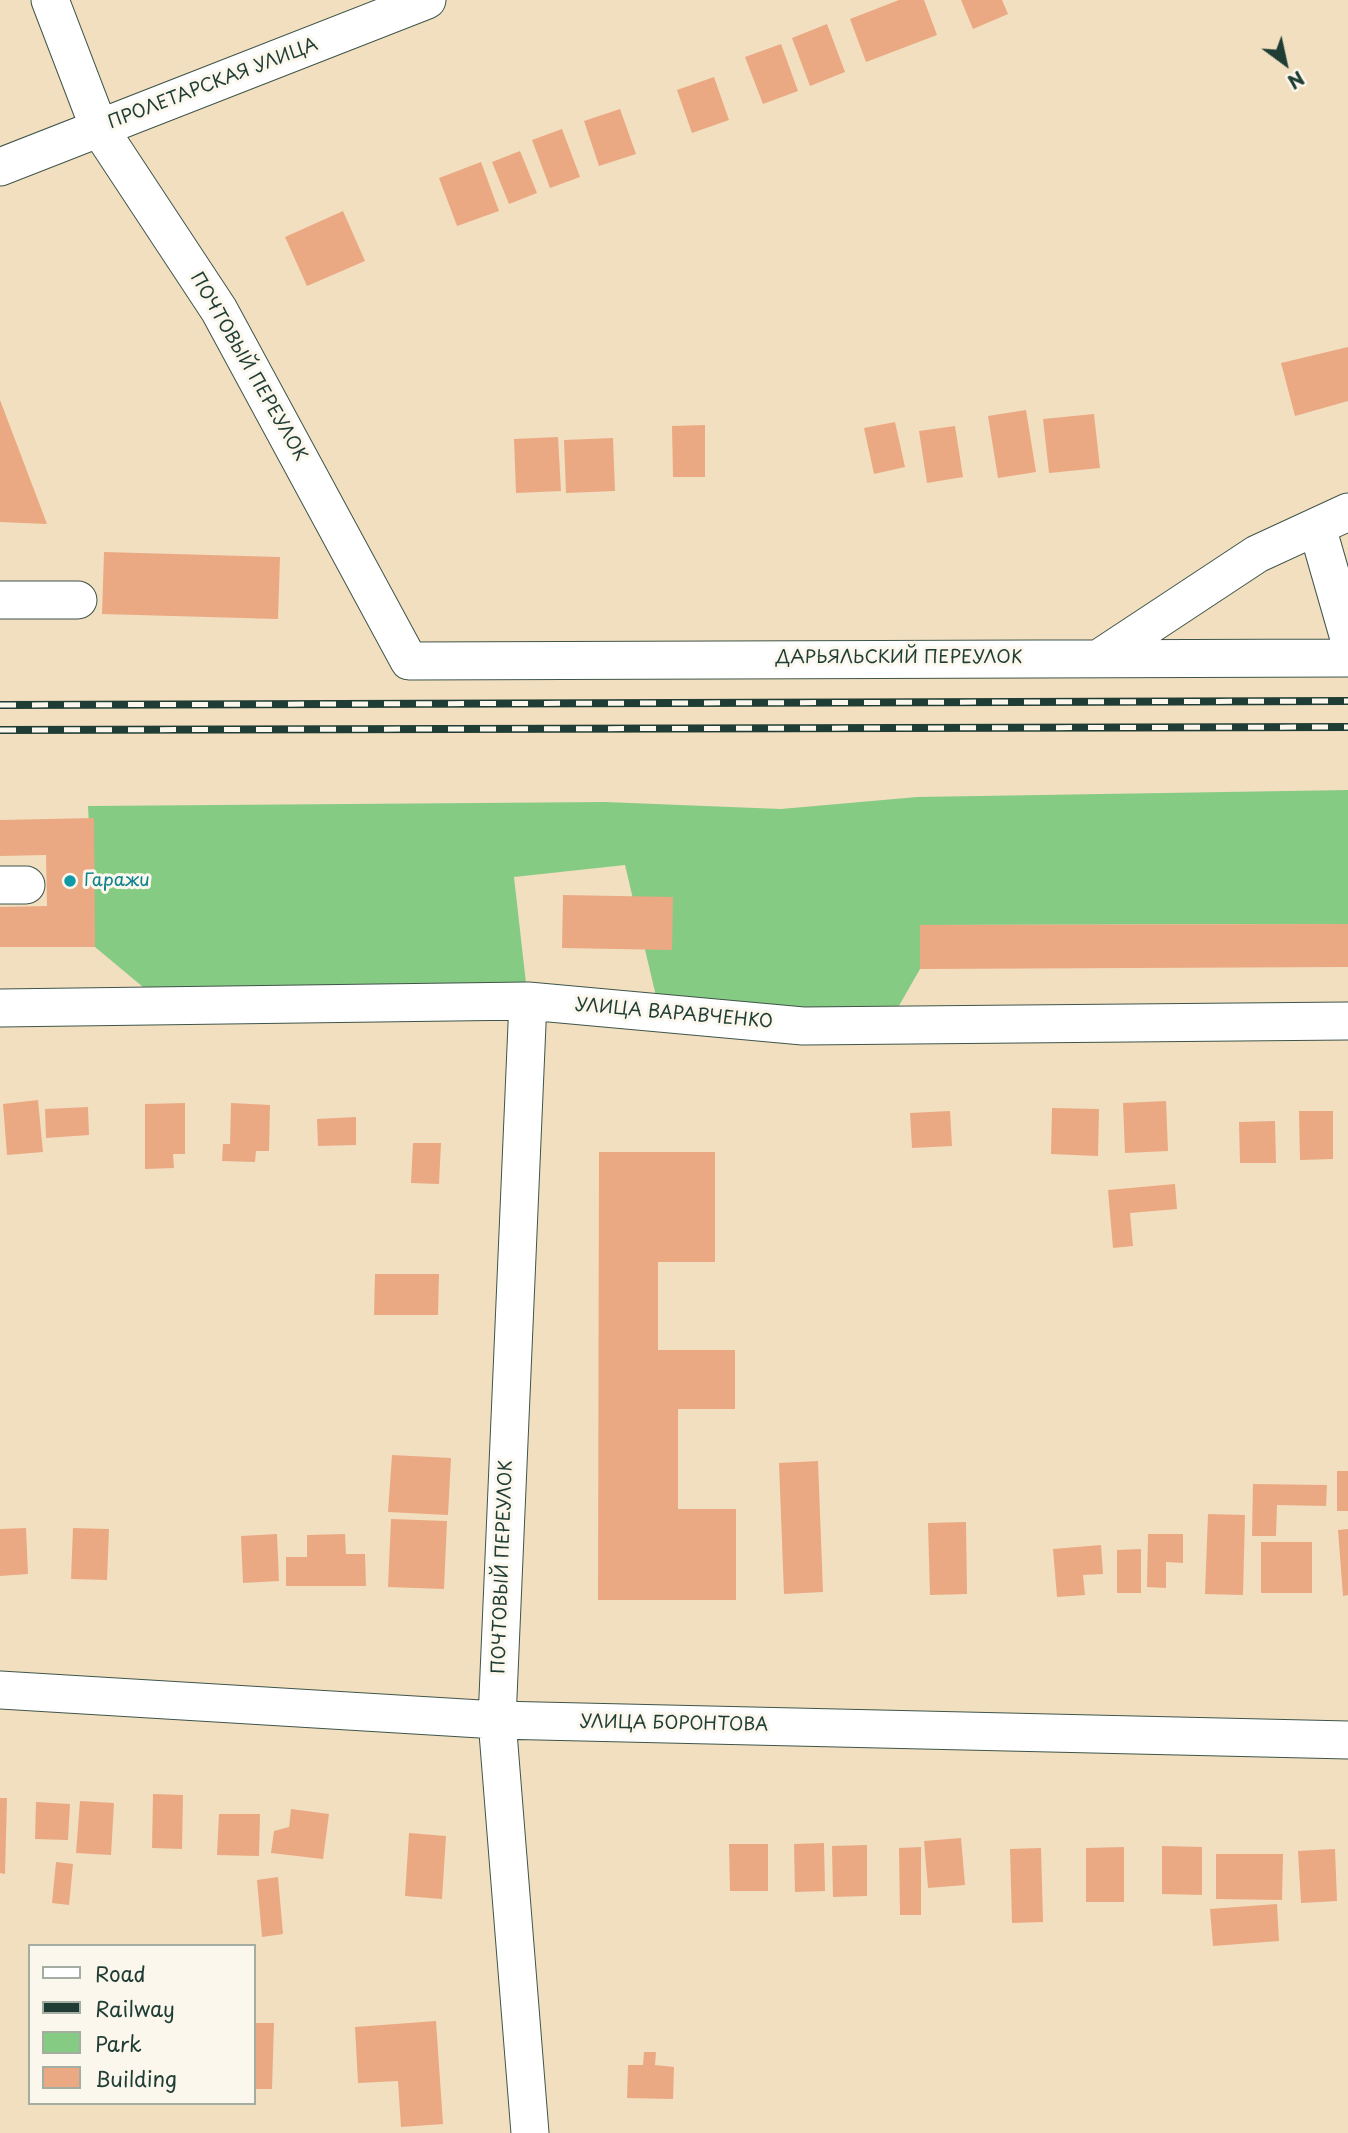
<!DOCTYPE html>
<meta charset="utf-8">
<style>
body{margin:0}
#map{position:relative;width:1348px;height:2133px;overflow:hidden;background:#f2dfc0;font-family:"Playpen Sans",sans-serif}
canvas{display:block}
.legend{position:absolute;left:28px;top:1944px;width:228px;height:161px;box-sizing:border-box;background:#fbf7ec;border:2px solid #a3ada2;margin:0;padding:9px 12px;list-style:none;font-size:21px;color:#1f3d34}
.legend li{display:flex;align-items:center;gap:14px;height:35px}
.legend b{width:35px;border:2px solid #a3ada2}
.north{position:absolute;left:1250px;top:28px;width:70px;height:70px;-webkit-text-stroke:5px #fbf7ec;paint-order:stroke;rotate:147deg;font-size:19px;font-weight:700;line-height:28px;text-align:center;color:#1f3d34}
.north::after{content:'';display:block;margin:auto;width:24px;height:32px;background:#1f3d34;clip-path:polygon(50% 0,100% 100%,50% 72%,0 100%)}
</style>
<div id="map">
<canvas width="1348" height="2133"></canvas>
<ul class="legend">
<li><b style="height:9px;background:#fff"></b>Road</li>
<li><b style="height:9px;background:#1f3d34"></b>Railway</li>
<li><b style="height:19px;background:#86cb84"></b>Park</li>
<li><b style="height:19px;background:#eaa983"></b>Building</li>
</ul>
<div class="north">N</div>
</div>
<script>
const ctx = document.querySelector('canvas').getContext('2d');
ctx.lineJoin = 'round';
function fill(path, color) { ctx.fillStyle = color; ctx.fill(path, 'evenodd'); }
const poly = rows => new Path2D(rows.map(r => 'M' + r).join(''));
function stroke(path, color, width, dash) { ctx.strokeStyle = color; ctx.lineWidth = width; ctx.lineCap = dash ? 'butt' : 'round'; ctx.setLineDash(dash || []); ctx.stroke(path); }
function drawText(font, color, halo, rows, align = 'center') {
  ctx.font = font + ' "Playpen Sans",sans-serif'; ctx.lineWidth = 6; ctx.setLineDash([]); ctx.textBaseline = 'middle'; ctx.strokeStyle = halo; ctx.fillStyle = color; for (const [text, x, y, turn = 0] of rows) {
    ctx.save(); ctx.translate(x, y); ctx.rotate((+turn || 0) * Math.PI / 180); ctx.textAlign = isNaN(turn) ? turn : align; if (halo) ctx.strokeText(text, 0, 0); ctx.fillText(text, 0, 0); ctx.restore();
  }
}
fill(poly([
 [1348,790,1348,924,920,925,920,969,888,1025,660,1013,625,865,514,877,528,1001,167,1007,95,947,88,806,605,802,781,809,917,797]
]), '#86cb84');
fill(poly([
 [899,0,924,0,937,35,866,62,850,19],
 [961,0,1002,0,1008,14,973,29],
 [827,24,845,72,810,86,792,38],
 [781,44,798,91,763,104,745,57],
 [714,77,729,120,692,133,677,90],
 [620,109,636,154,599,166,584,121],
 [562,129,580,177,550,188,532,140],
 [520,151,537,193,509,204,492,162],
 [481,162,499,211,457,226,439,178],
 [343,211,365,261,307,286,285,237],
 [1348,347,1348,401,1295,416,1281,363],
 [0,400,47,524,0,522],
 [1026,410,1036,472,998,478,988,416],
 [1094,414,1100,468,1049,473,1043,419],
 [895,422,905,467,874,474,864,428],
 [705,425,705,477,673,477,672,426],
 [955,426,963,477,927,483,919,431],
 [558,437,561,491,516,493,514,439],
 [613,438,615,491,566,493,564,440],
 [104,552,280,557,278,619,102,614],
 [94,818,95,947,0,947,0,907,47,906,46,855,0,856,0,820],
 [563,895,673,897,672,950,562,948],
 [1348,924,1348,967,920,969,920,925],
 [38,1100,43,1152,7,1155,3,1104],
 [1166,1101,1168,1151,1125,1153,1123,1103],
 [185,1103,185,1154,173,1154,174,1168,145,1169,145,1104],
 [231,1103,270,1105,269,1151,256,1151,255,1162,222,1161,223,1144,230,1144],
 [88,1107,89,1135,46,1138,45,1109],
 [1052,1108,1099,1109,1098,1156,1051,1154],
 [950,1111,952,1146,912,1148,910,1113],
 [1299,1111,1333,1111,1333,1159,1300,1160],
 [356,1117,356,1145,318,1146,317,1119],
 [1275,1121,1276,1163,1240,1163,1239,1122],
 [413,1143,441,1143,439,1184,411,1183],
 [599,1152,715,1152,715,1262,658,1262,658,1350,735,1350,735,1409,678,1409,678,1509,736,1509,736,1600,598,1600],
 [1175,1184,1177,1209,1130,1213,1133,1246,1113,1248,1108,1190],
 [375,1274,439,1274,438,1315,374,1315],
 [392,1455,451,1458,448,1515,388,1512],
 [818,1461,823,1592,784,1594,779,1463],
 [1337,1471,1348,1471,1348,1511,1337,1511],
 [1253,1484,1327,1485,1326,1506,1277,1505,1276,1536,1252,1536],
 [1208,1514,1245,1515,1243,1595,1205,1594],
 [391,1519,447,1521,444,1589,388,1587],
 [966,1522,967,1594,930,1595,928,1523],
 [26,1528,28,1574,0,1576,0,1529],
 [73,1528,109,1529,107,1580,71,1579],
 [1348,1529,1348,1595,1343,1596,1338,1530],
 [277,1534,279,1581,243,1583,241,1536],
 [345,1534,346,1554,365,1554,366,1586,286,1586,286,1557,307,1557,307,1535],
 [1148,1534,1183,1534,1183,1563,1166,1562,1166,1588,1147,1587],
 [1261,1542,1312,1542,1312,1593,1261,1593],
 [1101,1545,1103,1574,1083,1575,1085,1595,1057,1597,1053,1549],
 [1141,1549,1141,1593,1117,1593,1117,1550],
 [153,1794,183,1795,182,1849,152,1848],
 [0,1798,7,1798,5,1874,0,1873],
 [80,1801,114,1803,111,1855,76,1853],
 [36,1802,70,1804,68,1840,35,1839],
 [291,1809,329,1814,323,1859,271,1853,274,1831,289,1827],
 [219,1814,260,1814,259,1856,217,1855],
 [409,1833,446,1836,442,1899,405,1896],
 [961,1838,965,1885,928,1888,924,1841],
 [824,1843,825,1891,795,1892,794,1844],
 [729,1844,768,1844,768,1891,730,1891],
 [867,1845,867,1896,833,1897,832,1846],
 [1162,1846,1202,1847,1202,1895,1162,1894],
 [921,1847,921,1915,900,1915,899,1848],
 [1124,1847,1124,1902,1086,1902,1086,1848],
 [1041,1848,1043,1922,1012,1923,1010,1849],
 [1335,1849,1337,1901,1301,1903,1298,1851],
 [1216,1854,1283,1854,1282,1900,1216,1899],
 [56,1862,73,1864,69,1905,52,1903],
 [278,1877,283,1934,262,1937,257,1880],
 [1277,1904,1279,1941,1213,1946,1210,1909],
 [436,2021,443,2124,401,2127,398,2081,358,2083,355,2027],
 [254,2023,274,2023,272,2089,254,2089],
 [644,2052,656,2052,655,2065,674,2067,673,2099,627,2098,628,2065,643,2065]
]), '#eaa983');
const minor = poly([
 [50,0,99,128,219,310,409,661,1348,658],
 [0,167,427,0],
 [1317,527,1348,635],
 [0,600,78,600],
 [1101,657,1257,554,1348,512],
 [0,885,26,885],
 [528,1001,497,1720,530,2133],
 [0,1008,528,1001,803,1026,1348,1021],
 [0,1690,497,1720,1348,1740]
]);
stroke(minor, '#3f5549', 39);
stroke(minor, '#fff', 37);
const rail = poly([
 [0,705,1348,701],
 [0,730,1348,727]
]);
stroke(rail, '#1f3d34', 8);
stroke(rail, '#fbf7ec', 5, [16]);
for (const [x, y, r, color] of [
 [70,881,7,"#0f9aa8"]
]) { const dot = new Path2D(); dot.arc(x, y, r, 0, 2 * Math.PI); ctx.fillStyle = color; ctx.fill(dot); stroke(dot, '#fbf7ec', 2.5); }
drawText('18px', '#1f3d34', '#fbf7ec', [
 ["ПРОЛЕТАРСКАЯ УЛИЦА",213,84,-21],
 ["ПОЧТОВЫЙ ПЕРЕУЛОК",248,367,60],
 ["ДАРЬЯЛЬСКИЙ ПЕРЕУЛОК",899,658],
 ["УЛИЦА ВАРАВЧЕНКО",674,1014,5],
 ["ПОЧТОВЫЙ ПЕРЕУЛОК",503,1567,-88],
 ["УЛИЦА БОРОНТОВА",674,1724,1]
]);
drawText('18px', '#0d838f', '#fbf7ec', [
 ["Гаражи",84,881]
], 'left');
</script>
